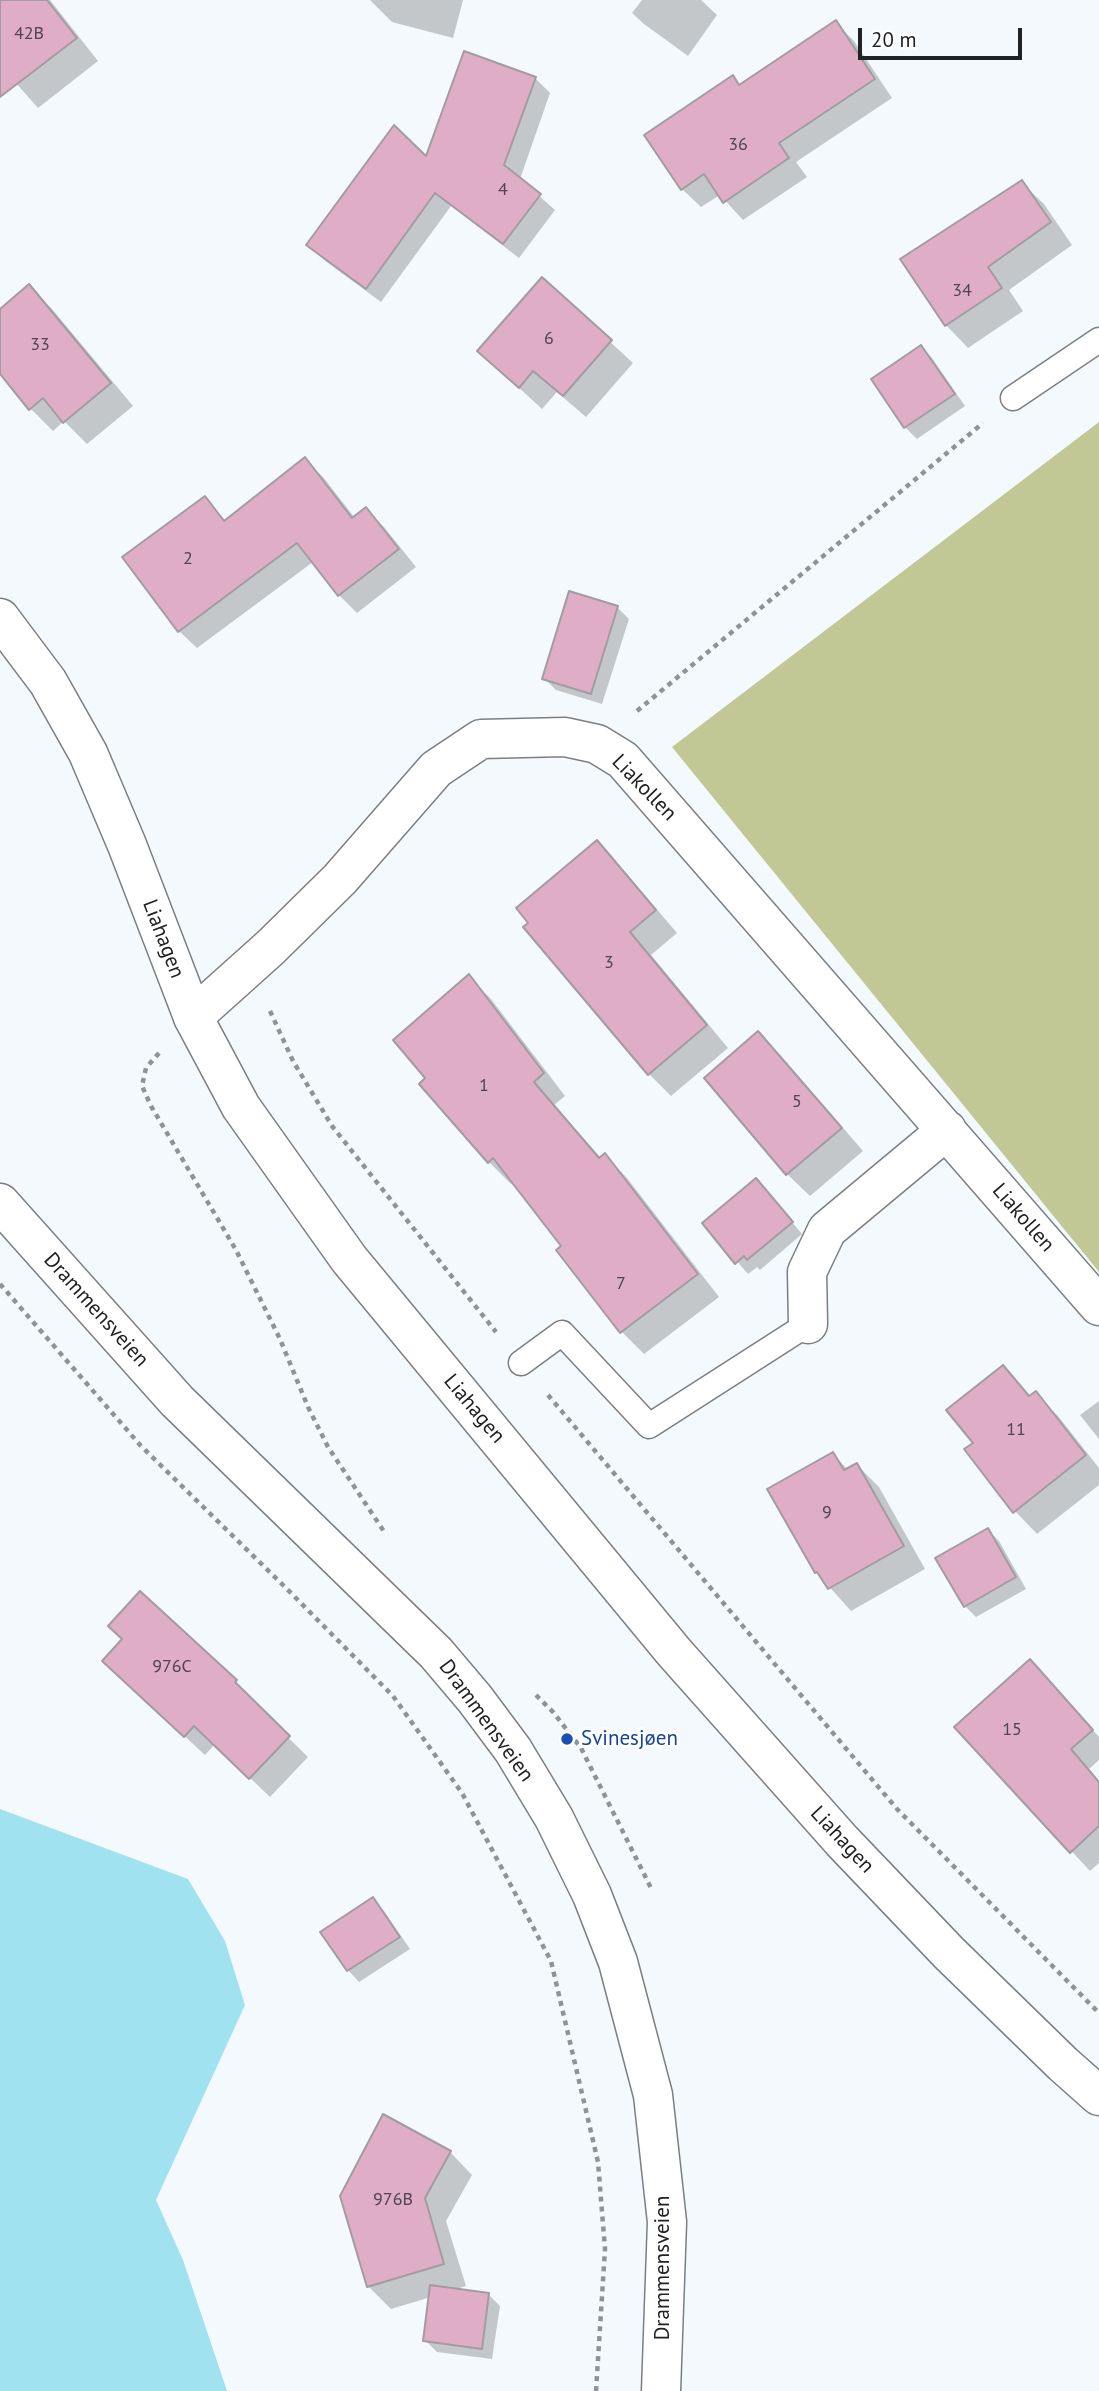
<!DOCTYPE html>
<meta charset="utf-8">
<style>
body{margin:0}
#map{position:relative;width:1099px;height:2391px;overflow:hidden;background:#f4f9fd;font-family:"PT Sans",sans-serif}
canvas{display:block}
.scale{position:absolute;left:858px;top:28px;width:164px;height:32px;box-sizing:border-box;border:4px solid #202223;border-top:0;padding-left:9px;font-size:21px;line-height:24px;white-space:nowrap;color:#202223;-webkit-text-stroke:5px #fff;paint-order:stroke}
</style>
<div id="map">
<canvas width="1099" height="2391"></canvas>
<div class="scale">20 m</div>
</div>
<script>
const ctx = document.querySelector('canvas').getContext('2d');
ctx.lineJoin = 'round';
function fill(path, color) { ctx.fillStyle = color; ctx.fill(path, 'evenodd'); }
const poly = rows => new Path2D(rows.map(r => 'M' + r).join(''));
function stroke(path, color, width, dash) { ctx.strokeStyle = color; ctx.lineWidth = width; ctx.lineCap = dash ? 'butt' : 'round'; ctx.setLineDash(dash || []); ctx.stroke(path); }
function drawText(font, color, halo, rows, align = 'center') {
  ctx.font = font + ' "PT Sans",sans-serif'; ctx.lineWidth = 6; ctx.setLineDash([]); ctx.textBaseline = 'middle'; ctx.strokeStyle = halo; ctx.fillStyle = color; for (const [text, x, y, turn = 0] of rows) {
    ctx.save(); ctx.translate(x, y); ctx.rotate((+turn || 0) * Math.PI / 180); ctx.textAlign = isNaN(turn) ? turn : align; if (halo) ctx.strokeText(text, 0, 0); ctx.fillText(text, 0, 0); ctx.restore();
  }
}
fill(poly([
 [1099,422,1099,1272,672,747]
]), '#c2c895');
fill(poly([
 [0,1809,188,1879,225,1941,245,2005,156,2200,183,2260,227,2391,0,2391]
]), '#a1e2f0');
fill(poly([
 [0,0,50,0,98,61,38,108,0,65],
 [370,0,463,0,453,38,392,22],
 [642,0,701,0,717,15,688,56,644,24,632,13],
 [835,22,854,41,892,98,796,162,807,177,743,220,720,195,701,207,682,189,732,77,741,86],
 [535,78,550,93,520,179,555,210,519,258,451,206,381,302,324,260,309,245],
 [1021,182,1044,204,1072,245,1009,290,1023,311,968,348,946,325],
 [542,279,633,363,586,417,557,392,542,409,479,351],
 [29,287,52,309,133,406,87,444,64,421,53,431,30,408,0,344,0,311],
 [921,347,932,358,965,406,917,439,905,427,873,380],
 [305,460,323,477,355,518,366,509,384,527,416,567,357,613,339,595,313,562,197,648,179,631,205,498,226,521],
 [617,607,629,619,602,704,556,690,544,678],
 [597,843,619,865,677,933,651,955,728,1048,671,1096,649,1074],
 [469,977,491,999,565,1096,554,1105,601,1158,605,1155,627,1178,719,1297,644,1354,622,1332,558,1250,563,1246,514,1182,511,1184,489,1162,428,1078],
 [758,1034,781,1056,863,1151,810,1196,787,1174,706,1078],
 [767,1192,802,1234,760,1270,757,1267,748,1274,704,1223],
 [1003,1367,1031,1397,1035,1394,1058,1416,1099,1468,1099,1485,1037,1534,1015,1511,975,1443],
 [1099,1401,1099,1439,1080,1415],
 [833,1454,848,1470,857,1465,879,1487,925,1569,851,1611,816,1572],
 [988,1530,999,1541,1026,1589,976,1617,965,1606],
 [124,1680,235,1682,255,1701,253,1703,308,1757,270,1797,215,1744,205,1755],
 [1049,1681,1099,1737,1099,1760,1088,1770,1099,1782,1099,1863,1090,1871,956,1727],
 [373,1899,384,1911,410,1949,359,1982,348,1970],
 [450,2152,472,2175,446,2221,466,2286,453,2290,488,2294,500,2306,492,2359,437,2352,425,2340,431,2297,391,2309,368,2286]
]), '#0003');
const building = poly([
 [0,0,47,0,77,38,0,97,0,0],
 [836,20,875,79,779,143,789,158,723,203,704,174,681,190,644,135,733,75,739,85,836,20],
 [464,51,536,77,504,165,541,194,503,244,435,193,366,289,306,245,394,125,426,156,464,51],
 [1022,180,1051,222,988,267,1002,288,945,326,900,259,1022,180],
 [542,277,612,340,563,396,533,371,519,388,477,351,542,277],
 [29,284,111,383,63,423,43,398,29,410,0,374,0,309,29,284],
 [921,345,955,394,904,428,871,379,921,345],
 [305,457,352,518,366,507,399,549,338,596,297,543,178,632,122,557,205,496,224,521,305,457],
 [569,591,618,606,591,694,542,679,569,591],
 [597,840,656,910,630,932,707,1025,648,1075,523,927,528,923,516,908,597,840],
 [469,974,544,1073,534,1082,599,1158,605,1153,698,1274,620,1333,556,1250,561,1246,493,1158,488,1163,419,1084,425,1078,393,1040,469,974],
 [758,1031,842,1128,786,1175,704,1078,758,1031],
 [756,1178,793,1222,747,1260,744,1256,735,1264,702,1223,756,1178],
 [1003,1365,1029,1396,1036,1391,1086,1455,1013,1513,964,1449,973,1443,946,1410,1003,1365],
 [833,1452,844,1470,857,1463,904,1546,828,1589,817,1572,815,1573,767,1489,833,1452],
 [988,1528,1016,1577,964,1607,935,1558,988,1528],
 [140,1591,237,1680,235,1682,290,1736,249,1779,194,1726,184,1737,102,1661,122,1639,108,1626,140,1591],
 [1030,1659,1093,1730,1071,1749,1099,1782,1099,1826,1070,1853,954,1727,1030,1659],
 [373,1897,400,1937,347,1971,320,1932,373,1897],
 [383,2114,451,2151,425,2198,444,2264,367,2287,340,2196,383,2114],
 [430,2285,489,2293,482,2349,423,2341,430,2285]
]);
fill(building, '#e0adc7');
stroke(building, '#a29c9f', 2);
const service = poly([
 [1013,398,1099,340],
 [521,1363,562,1333,649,1426,808,1324]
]);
const minor = poly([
 [193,1017,271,947,340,879,436,769,481,739,565,737,597,744,623,760,1099,1306],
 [808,1324,807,1272,827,1230,947,1130]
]);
const secondary = poly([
 [0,618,48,682,88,753,127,845,193,1017,241,1107,349,1259,674,1652,842,1841,949,1953,1063,2064,1099,2096],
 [0,1203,177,1401,436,1653,475,1699,513,1750,554,1818,592,1895,618,1962,653,2095,667,2222,661,2391]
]);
stroke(service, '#7b7f82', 27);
stroke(minor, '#7b7f82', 41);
stroke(secondary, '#7b7f82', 41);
stroke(poly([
 [637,711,983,423],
 [270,1011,293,1061,332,1126,496,1332],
 [159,1053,146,1068,142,1086,151,1106,236,1250,280,1339,308,1407,328,1447,385,1533],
 [0,1284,141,1446,284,1586,393,1696,462,1793,551,1961,598,2162,605,2249,596,2391],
 [548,1395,897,1809,1099,2013],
 [536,1695,553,1712,581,1748,651,1888]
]), '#909396', 4.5, [5, 5]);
stroke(service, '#fff', 24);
stroke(minor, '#fff', 38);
stroke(secondary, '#fff', 38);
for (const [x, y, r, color] of [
 [567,1739,7,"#1a4fb4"]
]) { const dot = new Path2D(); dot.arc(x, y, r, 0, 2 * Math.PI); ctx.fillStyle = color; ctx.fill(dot); stroke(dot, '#fff', 2.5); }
drawText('18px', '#50454c', null, [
 ["42B",29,34],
 ["36",738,145],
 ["4",503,190],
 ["34",962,291],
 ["6",549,339],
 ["33",40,345],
 ["2",188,559],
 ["3",609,963],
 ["1",484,1086],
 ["5",797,1102],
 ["7",621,1284],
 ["11",1016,1430],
 ["9",827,1513],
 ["976C",172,1667],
 ["15",1012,1730],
 ["976B",393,2200]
]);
drawText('21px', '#202223', '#fff', [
 ["Liakollen",644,788,46],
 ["Liahagen",163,939,69],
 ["Liakollen",1023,1218,49],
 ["Drammensveien",96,1310,48],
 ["Liahagen",474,1409,50],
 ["Drammensveien",486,1721,54],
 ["Liahagen",842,1840,47],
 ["Drammensveien",663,2268,-90]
]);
drawText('21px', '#164399', '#fff', [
 ["Svinesjøen",581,1739]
], 'left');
</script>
